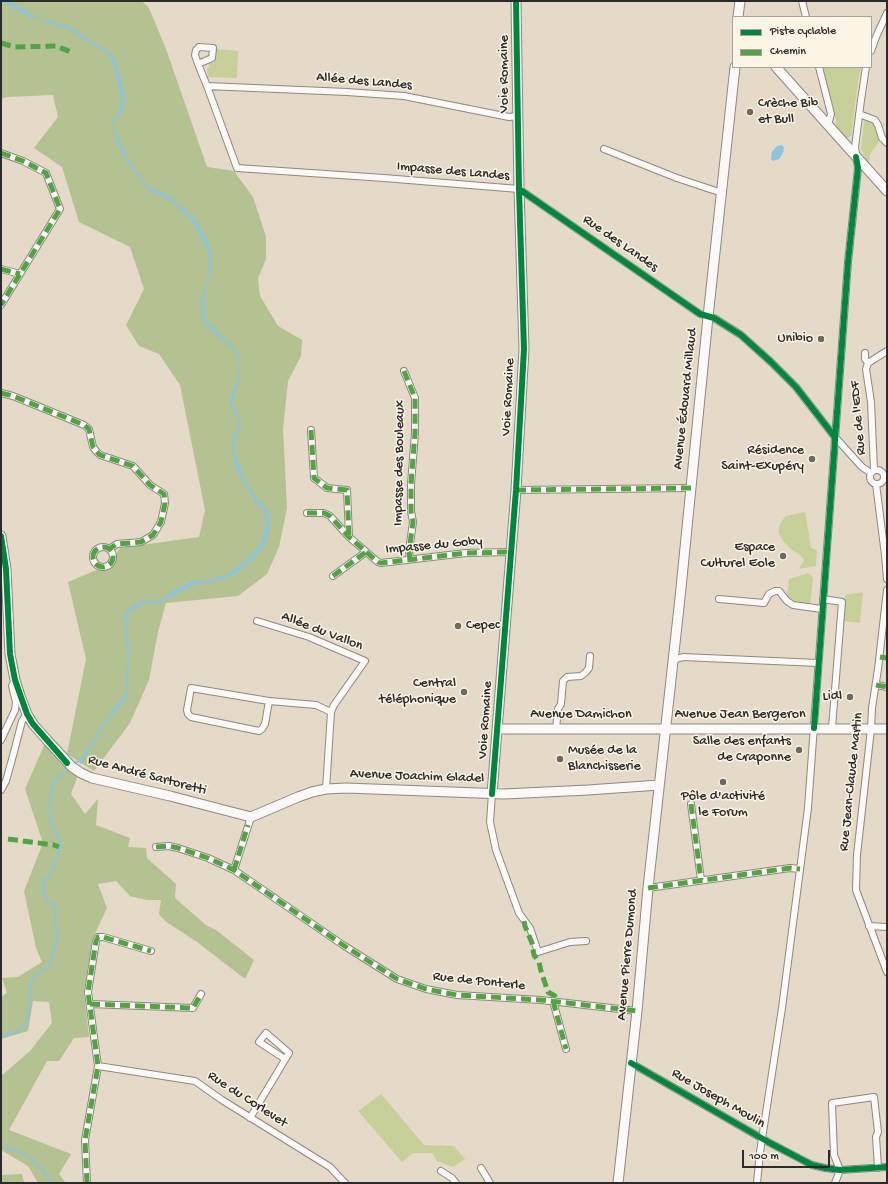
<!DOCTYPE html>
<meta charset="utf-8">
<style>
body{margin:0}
#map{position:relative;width:888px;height:1184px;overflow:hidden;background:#e5d9c8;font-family:"Gochi Hand",sans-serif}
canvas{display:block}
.frame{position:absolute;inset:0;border:2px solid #2b2b2b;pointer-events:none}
.legend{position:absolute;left:732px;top:16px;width:140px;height:52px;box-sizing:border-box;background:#fcf5e5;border:1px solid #a8a49b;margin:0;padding:5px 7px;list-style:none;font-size:12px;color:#2b2b2b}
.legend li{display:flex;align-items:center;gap:8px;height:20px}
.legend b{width:20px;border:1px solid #a8a49b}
.scale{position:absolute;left:742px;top:1150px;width:88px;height:18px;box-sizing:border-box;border:2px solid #2b2b2b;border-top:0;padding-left:5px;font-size:12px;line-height:14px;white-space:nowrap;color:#2b2b2b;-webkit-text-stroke:3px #fcf5e5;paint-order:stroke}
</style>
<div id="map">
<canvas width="888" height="1184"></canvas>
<div class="frame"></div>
<ul class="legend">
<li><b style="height:5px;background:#00873e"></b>Piste cyclable</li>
<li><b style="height:5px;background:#51a443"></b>Chemin</li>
</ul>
<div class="scale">100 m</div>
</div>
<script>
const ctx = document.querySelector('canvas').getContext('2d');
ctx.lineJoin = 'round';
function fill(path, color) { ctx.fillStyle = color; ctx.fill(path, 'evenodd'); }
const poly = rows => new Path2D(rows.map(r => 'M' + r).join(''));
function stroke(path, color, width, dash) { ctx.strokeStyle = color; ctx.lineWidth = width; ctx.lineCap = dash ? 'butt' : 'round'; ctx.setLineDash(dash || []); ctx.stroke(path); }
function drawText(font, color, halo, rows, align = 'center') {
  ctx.font = font + ' "Gochi Hand",sans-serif'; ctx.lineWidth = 3; ctx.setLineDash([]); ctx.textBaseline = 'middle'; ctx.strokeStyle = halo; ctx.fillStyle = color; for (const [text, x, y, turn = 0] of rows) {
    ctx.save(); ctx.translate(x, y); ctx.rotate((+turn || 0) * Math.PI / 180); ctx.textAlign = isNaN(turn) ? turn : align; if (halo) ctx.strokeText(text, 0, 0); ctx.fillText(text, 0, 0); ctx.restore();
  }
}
fill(poly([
 [216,49,238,51,237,78,208,77,207,68,210,67,208,64,215,62],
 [823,67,861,67,858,81,851,136,847,138,844,138,836,129,836,120],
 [866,120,873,122,880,140,870,154,869,166,861,149,864,121],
 [805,512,811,548,817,550,816,566,799,569,804,560,800,555,792,550,783,541,779,533,779,527,782,521,785,516],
 [809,573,813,578,810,606,795,602,787,598,789,579],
 [863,592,860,623,844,621,845,595],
 [381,1094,424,1145,454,1146,465,1159,453,1167,437,1161,432,1153,413,1153,402,1162,358,1111]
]), '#c7d098');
fill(poly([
 [1,1,142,1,149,8,166,49,207,167,234,171,253,197,266,237,266,259,258,278,260,296,278,326,302,340,301,356,288,381,283,429,287,508,279,547,267,574,238,596,166,603,158,632,149,680,130,723,94,771,67,754,86,659,68,582,111,564,120,548,199,537,205,510,180,385,159,354,139,346,126,325,144,289,130,247,79,222,62,167,34,148,58,117,53,95,7,97,1,99],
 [46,741,61,764,78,775,71,794,85,814,98,799,96,825,130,838,128,847,146,848,147,858,176,884,175,898,206,925,216,930,254,960,245,979,197,942,165,921,159,914,161,900,147,900,130,896,116,881,98,884,107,908,92,940,84,993,89,1037,74,1038,59,1061,47,1061,9,1130,71,1154,59,1174,66,1183,38,1183,28,1166,1,1150,1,1076,30,1051,52,1023,49,1002,33,1001,28,1031,1,1039,1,997,7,993,2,978,18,977,42,962,36,948,24,891,43,843,25,789],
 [22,1174,24,1183,1,1183,1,1175]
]), '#b4c190');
fill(poly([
 [1,1,9,1,26,10,34,17,72,27,87,39,109,52,115,59,123,86,125,100,124,109,113,125,126,156,146,185,171,197,195,219,206,238,212,253,212,267,203,299,202,311,205,324,216,331,235,349,240,361,238,385,231,402,241,426,233,441,234,454,240,472,259,502,267,509,270,519,268,535,262,549,250,562,234,575,211,583,192,584,160,602,140,604,128,612,126,625,129,644,127,696,121,702,118,709,108,719,81,764,79,762,108,716,125,694,127,651,124,625,124,616,127,610,139,602,160,600,176,589,192,581,210,581,233,573,248,561,259,549,265,536,268,519,265,509,257,503,238,474,233,457,232,440,239,424,229,401,236,384,239,366,238,360,233,350,206,326,202,318,201,302,211,267,210,250,195,222,181,210,172,199,145,186,125,158,117,144,112,123,123,107,123,97,115,62,106,52,91,44,72,29,65,26,33,18,10,4,1,3],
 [781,145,784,147,783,153,779,159,773,161,771,159,772,152,776,147]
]), '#8ec5dc');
stroke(poly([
 [1,3,8,3,31,17],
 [45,21,72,29,86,40],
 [110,54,115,66,123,102,118,115],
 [123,153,130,165],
 [147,187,149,189,172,200,176,204],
 [183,211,192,219,208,248,211,260,209,273],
 [205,292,203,299,204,320,215,331],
 [237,417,231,402,238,382],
 [235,437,233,441,234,454,241,473],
 [212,581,230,574,245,563,261,545,267,525,265,510,256,502,254,499],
 [160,602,181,590,196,583],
 [127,614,128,612,141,604,145,603],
 [117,708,124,699],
 [72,764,81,760],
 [1,1036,19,1031,23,1028,28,1016,30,990,32,978,49,966,58,937,54,923,56,907,46,899,44,894,43,884,44,879,49,878,61,845,50,819,50,807,52,787,56,780,69,767],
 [1,1147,19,1151,36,1163,52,1183]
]), '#8ec5dc', 2);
const street = poly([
 [802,1,806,17],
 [871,51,876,37,887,13],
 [198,64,212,58,213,48,199,47,196,50,195,55,198,64,207,86,237,168,384,178,519,189,700,314,714,318,741,335,771,362,796,387,834,436,862,467,871,473],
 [819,67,831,114,828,125],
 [207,86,347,92,404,96,509,117,517,116],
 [859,114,875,120,878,125,882,138,887,143],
 [604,149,677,178,722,193],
 [1,153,23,161,46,173,60,209,1,305],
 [1,269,20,274],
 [865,353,865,359,868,363],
 [404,371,415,398,415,433,411,484,411,511,413,522,409,551,410,559],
 [1,393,13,396,84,425,89,429,93,447,96,451,100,455,133,466,150,485,164,494,165,503,161,522,153,535,141,542,117,544,109,549],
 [311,430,314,478,327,488,347,490,349,537],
 '870 477a7 7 0 1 1 14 0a7 7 0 1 1-14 0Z',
 [874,470,871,402,866,369,868,363,887,351],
 [876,484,885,555,887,579],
 [516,490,691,488],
 [307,513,324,513,330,516,349,537,378,562,381,563,466,553,511,552],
 '93 557a10 10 0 1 1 20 0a10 10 0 1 1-20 0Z',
 [333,576,366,552],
 [887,590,878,669,872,708,871,729,857,855,856,890,887,972],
 [719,599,764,603,769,594,775,591,779,591,787,601,793,605,822,609],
 [823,599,842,602,832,728],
 [257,621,309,637,365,661,334,705,331,712,326,789],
 [673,660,683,657,818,663],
 [876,685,887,687],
 [269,701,265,724,262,729,259,731,191,717,188,714,187,710,191,688,269,701,316,705,331,712],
 [556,729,558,709,561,704,563,681,567,677,581,676,586,672,589,668,590,656],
 [1,740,15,710,16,702,12,686,15,680],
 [1,790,6,781,14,752,22,721,27,714],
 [492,794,490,822,496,850,519,913,530,928,538,952,570,942,586,941],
 [691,804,701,880],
 [156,847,169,846,178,848,208,858,234,870,343,945,397,979,426,989,457,995,541,1000,637,1011],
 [234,870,251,817],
 [648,888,790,868,800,869],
 [869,926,887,927],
 [553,1001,566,1049],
 [90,1004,193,1008,201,994],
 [631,1063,770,1143,812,1165,825,1168,840,1170,887,1167],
 [98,1066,195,1081,222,1100,330,1167,345,1183],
 [250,1118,289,1053,266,1033,259,1042,285,1059],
 [481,1168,490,1183],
 [441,1171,452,1178,456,1183],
 [87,1183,85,1140,98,1066,88,992,96,941,98,937,103,937,151,951],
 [757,1183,760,1152,782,1008,808,808,848,262,858,168,855,147,861,100,866,67],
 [835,1183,840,1170,834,1155,832,1103,874,1097,878,1132,876,1137,878,1168]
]);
const secondary = poly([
 [738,17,740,1],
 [776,67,887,191],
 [1,536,6,569,10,654,15,680,20,696,27,714,33,724,47,740,72,767,81,773,92,778,170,796,251,817,298,797,312,792,326,789,346,788,504,794,588,790,659,785],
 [497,729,887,729],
 [492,794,516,490,524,349,519,189,516,1],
 [618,1183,637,1011,648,888,680,598,708,317,735,67]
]);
stroke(street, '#8e887f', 8);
stroke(secondary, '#8e887f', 11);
stroke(street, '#fbf9f7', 6);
stroke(secondary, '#fbf9f7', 9);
stroke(poly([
 [1,43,15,47,56,46,71,52],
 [1,153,23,161,46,173,60,209,1,305],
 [1,269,20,274],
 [404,371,415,398,415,433,411,484,411,511,413,522,409,551,410,559],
 [1,393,13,396,84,425,89,429,93,447,96,451,100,455,133,466,150,485,164,494,165,503,161,522,153,535,141,542,117,544,109,549],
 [311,430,314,478,327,488,347,490,349,537],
 [516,490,691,488],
 [307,513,324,513,330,516,349,537,378,562,381,563,466,553,511,552],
 '93 557a10 10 0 1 1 20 0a10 10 0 1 1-20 0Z',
 [333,576,366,552],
 [880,657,887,658],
 [876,685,887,687],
 [691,804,701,880],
 [8,839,54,845,59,847],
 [156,847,169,846,178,848,208,858,234,870,343,945,397,979,426,989,457,995,541,1000,637,1011],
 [234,870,248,825],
 [648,888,790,868,800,869],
 [524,921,525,926,532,943,534,955,539,962,541,971,548,992,555,996,558,1002],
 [553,1001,566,1049],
 [90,1004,193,1008,201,994],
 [87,1183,85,1140,98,1066,88,992,96,941,98,937,103,937,151,951]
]), '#51a443', 5, [10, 5]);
stroke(poly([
 [519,189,700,314,714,318,741,335,771,362,796,387,834,436],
 [1,536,6,569,10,654,15,680,27,714,33,724,67,763],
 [814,728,848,262,858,168,856,157],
 [492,794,516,490,524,349,519,189,516,1],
 [631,1063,770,1143,812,1165,825,1168,840,1170,887,1167]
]), '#00873e', 6);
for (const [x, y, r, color] of [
 [750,112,4,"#6c6862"],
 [821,339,4,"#6c6862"],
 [812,459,4,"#6c6862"],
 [783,556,4,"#6c6862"],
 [458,626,4,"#6c6862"],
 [464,692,4,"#6c6862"],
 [850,697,4,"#6c6862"],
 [799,750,4,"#6c6862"],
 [560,759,4,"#6c6862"],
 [723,782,4,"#6c6862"]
]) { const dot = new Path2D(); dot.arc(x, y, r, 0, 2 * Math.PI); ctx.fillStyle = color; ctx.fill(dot); stroke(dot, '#fcf5e5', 1.5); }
drawText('14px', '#2b2b2b', '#fcf5e5', [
 ["Voie Romaine",505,74,-90],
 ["Allée des Landes",364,82,5],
 ["Impasse des Landes",453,172,5],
 ["Rue des Landes",620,244,35],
 ["Voie Romaine",509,397,-87],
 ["Avenue Édouard Millaud",686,399,-84],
 ["Rue de l'EDF",859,418,-95],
 ["Impasse des Bouleaux",400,463,-89],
 ["Impasse du Goby",434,546,-5],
 ["Allée du Vallon",322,632,21],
 ["Avenue Damichon",581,715],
 ["Avenue Jean Bergeron",740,715],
 ["Voie Romaine",486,720,-86],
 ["Rue André Sartoretti",147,776,15],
 ["Avenue Joachim Gladel",417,777,2],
 ["Rue Jean-Claude Martin",852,782,-84],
 ["Avenue Pierre Dumond",628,955,-85],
 ["Rue de Ponterle",479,982,6],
 ["Rue Joseph Moulin",718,1099,30],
 ["Rue du Corlevet",247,1100,33]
]);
drawText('14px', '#2b2b2b', '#fcf5e5', [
 ["Crèche Bib",758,104,"left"],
 ["et Bull",758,120,"left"],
 ["Unibio",813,339],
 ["Résidence",804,451],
 ["Saint-Exupéry",804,467],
 ["Espace",775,548],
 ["Culturel Eole",775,564],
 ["Cepec",466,626,"left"],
 ["Central",456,684],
 ["téléphonique",456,700],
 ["Lidl",842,697],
 ["Salle des enfants",791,742],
 ["de Craponne",791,758],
 ["Musée de la",568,751,"left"],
 ["Blanchisserie",568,767,"left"],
 ["Pôle d'activité",723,797,"center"],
 ["le Forum",723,813,"center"]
], 'right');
</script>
